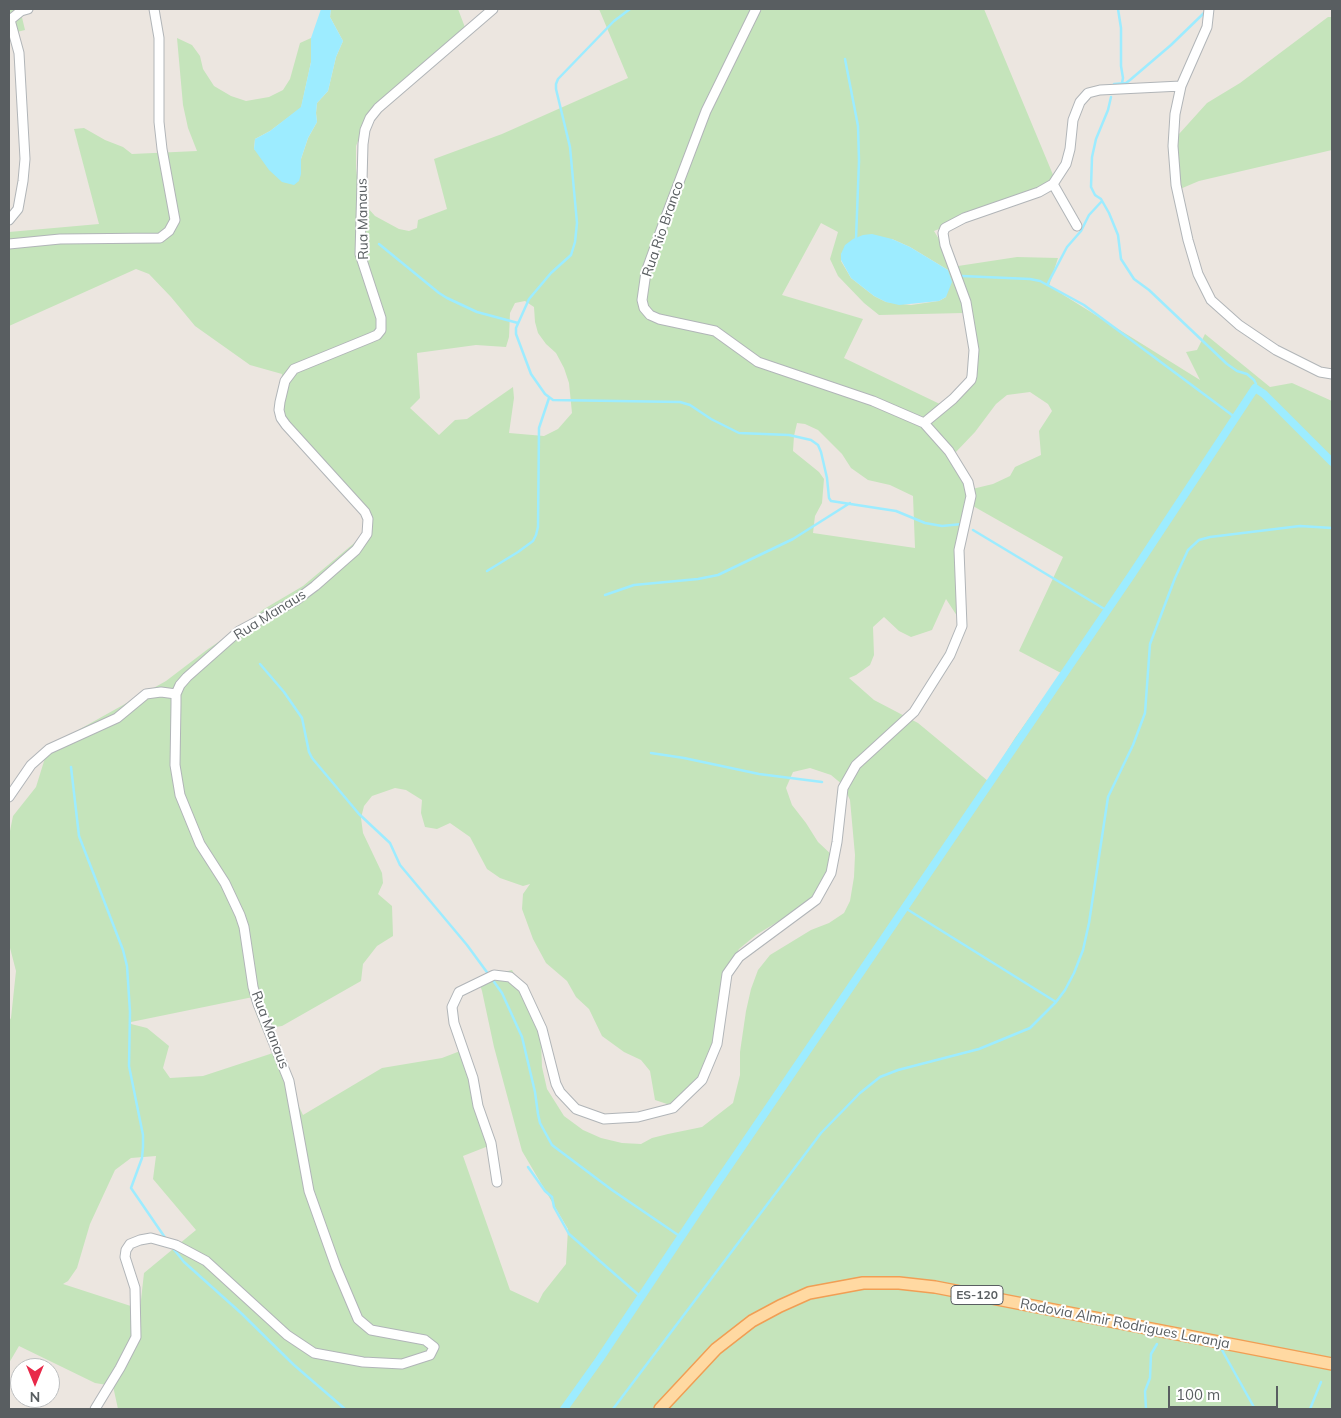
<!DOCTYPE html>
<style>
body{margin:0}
#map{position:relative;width:1341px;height:1418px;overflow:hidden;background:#ece6e0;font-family:Mulish,sans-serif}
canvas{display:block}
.frame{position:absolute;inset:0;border:10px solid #595e61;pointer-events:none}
.north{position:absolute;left:10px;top:1358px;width:50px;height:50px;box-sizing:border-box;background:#fff;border:1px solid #bdbfc0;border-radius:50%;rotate:180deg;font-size:14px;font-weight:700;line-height:20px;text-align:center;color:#595e61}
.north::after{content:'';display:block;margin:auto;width:18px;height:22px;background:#e82949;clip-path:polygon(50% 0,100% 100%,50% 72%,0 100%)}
.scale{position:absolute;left:1168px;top:1386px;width:110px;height:22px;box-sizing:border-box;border:2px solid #595e61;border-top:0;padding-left:6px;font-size:15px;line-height:18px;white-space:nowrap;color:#595e61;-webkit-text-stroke:4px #fff;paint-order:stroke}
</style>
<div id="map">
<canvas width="1341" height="1418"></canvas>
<div class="frame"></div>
<div class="north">N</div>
<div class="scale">100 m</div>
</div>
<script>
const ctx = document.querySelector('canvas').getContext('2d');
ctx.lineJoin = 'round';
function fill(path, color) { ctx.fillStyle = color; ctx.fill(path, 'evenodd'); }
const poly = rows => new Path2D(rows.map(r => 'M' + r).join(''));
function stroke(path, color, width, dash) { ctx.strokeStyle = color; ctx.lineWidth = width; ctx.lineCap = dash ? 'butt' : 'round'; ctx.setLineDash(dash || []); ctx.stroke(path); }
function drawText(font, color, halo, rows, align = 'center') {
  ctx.font = font + ' Mulish,sans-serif'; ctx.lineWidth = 4; ctx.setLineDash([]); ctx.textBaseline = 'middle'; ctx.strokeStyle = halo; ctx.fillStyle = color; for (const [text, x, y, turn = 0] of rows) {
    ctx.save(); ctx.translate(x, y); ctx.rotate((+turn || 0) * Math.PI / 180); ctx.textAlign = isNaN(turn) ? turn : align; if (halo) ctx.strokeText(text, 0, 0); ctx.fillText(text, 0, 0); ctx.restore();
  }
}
fill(poly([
 [9,9,20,9,25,30,9,34],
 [331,9,458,9,466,30,419,68,406,77,379,104,362,131,356,146,356,168,358,184,361,195,367,207,375,216,399,229,409,231,417,228,418,220,447,209,434,159,502,134,628,78,599,9,984,9,1056,182,934,231,948,254,958,266,1017,257,1058,258,1049,286,1200,380,1186,352,1197,350,1205,334,1270,387,1292,383,1332,401,1332,1409,118,1409,113,1386,95,1383,19,1346,9,1363,9,1021,11,1018,16,971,9,944,9,836,13,816,36,787,45,758,64,738,166,681,208,649,244,625,264,609,303,586,365,534,370,511,359,498,279,417,279,403,282,374,250,365,195,326,171,297,149,274,136,269,9,326,9,232,99,224,74,129,84,128,105,140,123,147,132,154,197,151,188,128,183,105,177,38,192,45,200,56,203,69,214,86,231,96,246,101,269,97,283,90,290,79,300,43,311,38,311,62,301,108,270,131,255,139,254,149,301,174,301,159,308,138,317,122,316,113,317,103,328,91,336,57,343,41,330,17],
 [821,223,838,232,830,259,838,276,864,303,879,315,963,313,972,315,972,378,944,406,844,358,863,319,782,295],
 [892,239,910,247,948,270,946,297,939,301,911,305,886,302,874,296,851,278,841,261,841,254],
 [525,301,534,307,535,322,538,333,546,344,556,353,564,368,569,383,572,413,558,429,544,436,509,433,514,398,513,387,467,419,455,420,439,435,410,408,420,398,417,353,476,345,506,347,509,337,510,313,515,303],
 [1030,392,1048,404,1052,411,1039,431,1041,455,1015,467,1010,476,993,484,968,490,955,453,975,432,996,404,1007,395],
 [797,423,805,424,818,430,842,454,851,468,868,480,890,485,913,496,915,548,813,533,815,516,822,503,824,479,819,472,793,451,794,436],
 [973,506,1063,557,1019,651,1061,673,1015,738,988,781,918,723,874,700,849,678,856,675,870,665,874,655,873,627,884,617,899,631,911,637,932,630,946,599,961,622,956,549],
 [810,768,831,775,843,785,850,800,855,855,854,877,850,901,844,913,829,923,811,930,770,955,758,970,751,989,746,1011,740,1052,740,1075,733,1103,702,1127,668,1134,652,1138,641,1144,622,1143,601,1138,583,1130,564,1116,547,1089,542,1067,541,1041,544,1029,512,970,478,979,482,991,494,1047,522,1151,568,1229,566,1264,543,1293,538,1303,510,1290,463,1156,491,1145,468,1048,442,1058,382,1068,303,1115,273,1053,203,1076,170,1078,163,1068,169,1046,147,1028,131,1024,131,1022,253,997,256,1013,262,1029,282,1026,361,981,363,964,377,946,393,936,392,906,378,894,383,883,382,873,363,833,361,818,364,806,372,796,395,788,406,790,422,800,421,813,425,827,437,829,450,823,470,837,487,869,500,878,523,886,530,884,523,894,522,909,533,939,546,963,567,981,576,997,589,1009,602,1036,624,1052,641,1060,650,1071,655,1100,670,1105,686,1091,698,1078,712,1047,716,1027,717,1011,726,972,739,949,756,935,797,910,808,901,817,891,827,874,833,856,818,842,806,823,792,805,786,788,793,772],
 [156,1156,153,1179,196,1230,144,1273,140,1309,63,1284,68,1281,77,1268,90,1224,115,1170,131,1158],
 [1328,17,1332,17,1332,150,1199,181,1180,189,1175,154,1179,134,1207,103,1240,83]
]), '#c5e4bb');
fill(poly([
 [321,9,331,9,330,17,343,41,336,57,328,91,317,103,316,113,317,122,308,138,301,159,301,174,299,181,294,185,282,182,269,170,254,149,255,139,270,131,301,107,311,62,311,38],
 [872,234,892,239,910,247,948,270,952,282,946,297,939,301,899,305,886,302,874,296,851,278,841,260,841,254,845,245,853,239,863,235]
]), '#9decff');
stroke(poly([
 [630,9,614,21,558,79,556,84,556,89,570,147,577,223,575,242,571,255,551,273,529,299,516,328,516,334,531,374,545,394,553,400,680,402,690,405,711,419,739,433,789,435,811,440,818,445,821,452,827,478,829,498,831,501,896,511,925,523,942,526,962,524],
 [1118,9,1121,28,1121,66,1123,78,1122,83],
 [845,59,858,126,859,161,856,239],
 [1113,86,1114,84,1126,83,1130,80,1171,45,1205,12],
 [1111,97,1108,110,1096,139,1092,157,1091,187,1095,195,1101,199,1109,213,1118,235,1121,259,1134,279,1149,290,1227,364,1237,371,1247,374,1254,380,1256,384,1255,388],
 [379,244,439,293,447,298,477,312,518,323],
 [962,276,1030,279,1040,281,1084,305,1236,418],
 [1047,285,1067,247,1081,231,1089,215,1102,201],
 [973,530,1106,610],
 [487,571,518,552,533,541,536,535,538,527,539,428,549,398],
 [605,595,634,585,698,579,718,575,793,539,850,503],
 [260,664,284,692,302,718,309,752,312,758,359,814,390,843,400,865,467,945,489,975],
 [651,753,684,758,759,774,822,782],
 [71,767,79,836,123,950,127,966,130,1012,129,1066,143,1135,143,1147,142,1158,131,1188,166,1239],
 [905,908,1056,1002],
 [492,979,502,993,522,1037,535,1092,538,1114,540,1123,552,1145,612,1190,681,1237],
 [528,1167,545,1191,552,1197,554,1207,569,1234,641,1297],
 [172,1247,184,1262,241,1313,294,1365,345,1409],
 [1222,1350,1255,1409],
 [613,1409,821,1133,860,1093,880,1077,898,1070,979,1049,1030,1028,1056,1002,1065,990,1074,973,1083,950,1089,923,1108,797,1133,745,1145,713,1150,644,1175,578,1188,550,1199,540,1210,537,1300,526,1332,528],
 [1146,1409,1145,1391,1150,1378,1151,1354,1157,1344],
 [1310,1409,1321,1382]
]), '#9decff', 2.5);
stroke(poly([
 [564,1409,599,1360,709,1195,1132,574,1255,388,1264,394,1332,462]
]), '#9decff', 8);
const minor = poly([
 [1209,9,1207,27,1181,86,1175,114,1173,146,1176,185,1188,240,1198,274,1211,300,1239,325,1276,350,1320,372,1332,374],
 [9,20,10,20,19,53,25,159,23,181,18,209,9,220],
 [10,20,21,11,28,9],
 [1053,184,1077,226],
 [9,244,60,239,160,238,169,231,175,220,162,149,159,122,159,38,154,9],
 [924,423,953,399,971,380,972,376,974,350,966,302,945,245,943,233,945,228,964,218,1039,192,1053,184,1066,164,1070,149,1073,120,1080,102,1088,93,1100,90,1181,86],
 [9,797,31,765,49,749,117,718,146,694,161,692,176,694],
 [497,1182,491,1143,478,1106,473,1078,454,1023,452,1007,459,992,494,975,510,977,523,988,542,1029,556,1084,560,1092,576,1109,604,1119,638,1117,673,1108,702,1080,717,1044,727,974,739,957,816,900,831,873,837,842,843,788,856,765,914,712,950,655,962,626,959,550,971,496,968,482,949,451,924,423,873,401,758,362,715,331,659,319,650,315,644,308,642,300,646,272,665,219,706,111,756,9],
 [95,1409,120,1368,136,1337,135,1288,125,1257,126,1250,130,1244,140,1240,151,1238,176,1245,206,1261,287,1335,314,1353,363,1362,402,1364,430,1355,434,1347,425,1340,371,1330,358,1319,336,1267,309,1191,289,1081,258,1004,253,987,244,927,240,915,225,883,200,844,180,795,175,765,176,704,176,694,180,685,187,677,239,631,295,601,315,586,356,550,367,534,368,519,365,512,286,425,281,418,279,410,280,402,285,381,294,369,370,338,377,335,381,330,381,318,360,254,363,144,365,130,370,118,378,108,493,9]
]);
const major = poly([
 [660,1409,716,1349,752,1321,780,1306,809,1293,863,1283,899,1283,935,1287,1332,1364]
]);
stroke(minor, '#b1b5b8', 11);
stroke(major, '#f19e54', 14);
stroke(minor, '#fff', 9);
stroke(major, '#ffd9a2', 11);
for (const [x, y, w] of [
 [977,1295,52]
]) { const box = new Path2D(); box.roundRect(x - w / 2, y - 9.5, w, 19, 4); ctx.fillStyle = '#fff'; ctx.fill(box); stroke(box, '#595e61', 1); }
drawText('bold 12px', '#595e61', null, [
 ["ES-120",977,1295]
]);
drawText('14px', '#595e61', '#fff', [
 ["Rua Manaus",363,219,-91],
 ["Rua Rio Branco",663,229,-71],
 ["Rua Manaus",270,615,-32],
 ["Rua Manaus",270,1030,69],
 ["Rodovia Almir Rodrigues Laranja",1125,1324,11]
]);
</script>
